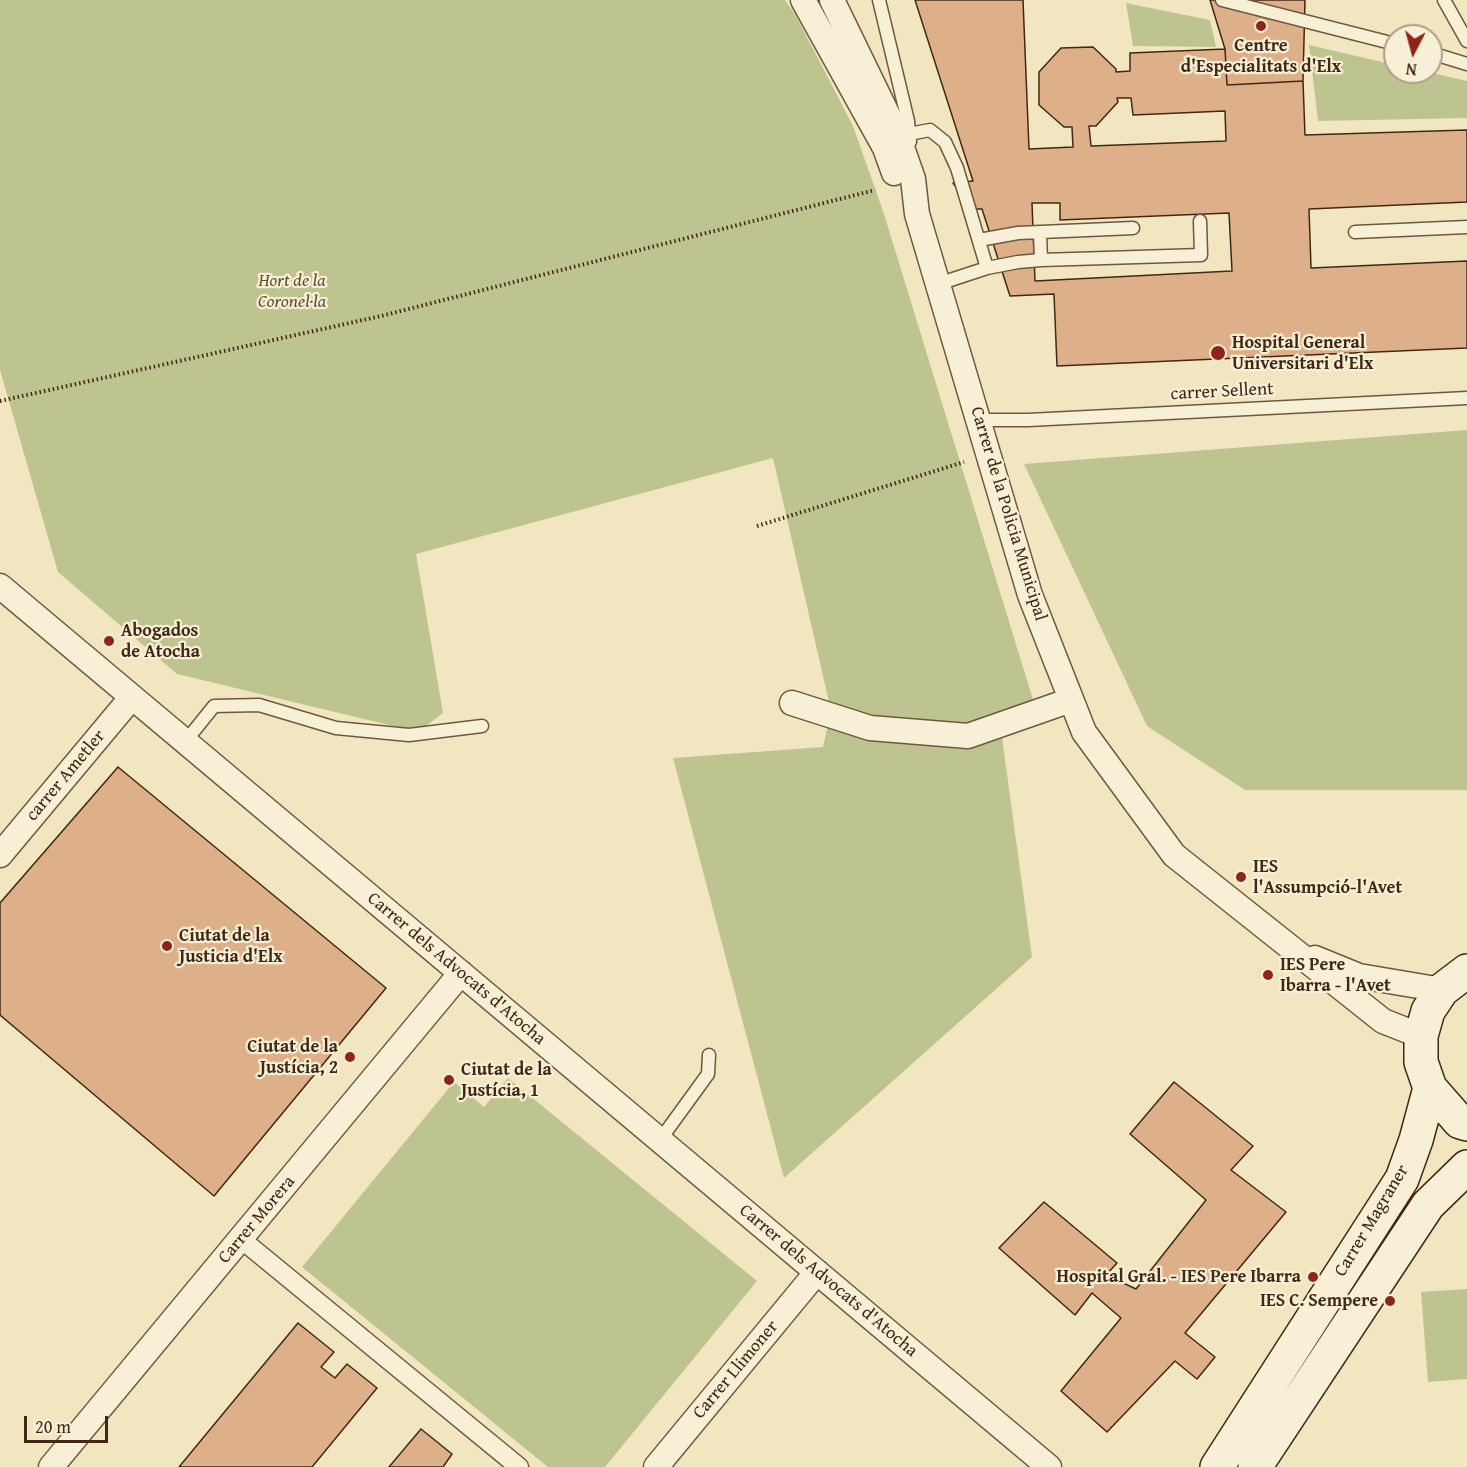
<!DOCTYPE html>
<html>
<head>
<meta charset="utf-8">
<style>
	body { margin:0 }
	#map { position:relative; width:1467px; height:1467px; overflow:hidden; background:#f2e6c0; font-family:"Gentium Book Plus",serif }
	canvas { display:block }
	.north { position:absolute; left:1383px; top:24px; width:60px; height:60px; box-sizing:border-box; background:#f7efd6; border:2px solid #af9f88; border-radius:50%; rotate:186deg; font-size:16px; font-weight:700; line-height:24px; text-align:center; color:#422814 }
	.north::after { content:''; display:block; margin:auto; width:21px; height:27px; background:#8f2418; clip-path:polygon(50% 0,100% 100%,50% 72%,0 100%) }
	.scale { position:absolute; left:24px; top:1416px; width:84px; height:27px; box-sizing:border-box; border:3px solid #422814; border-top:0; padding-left:8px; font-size:18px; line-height:21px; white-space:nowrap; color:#422814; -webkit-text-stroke:4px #f7efd6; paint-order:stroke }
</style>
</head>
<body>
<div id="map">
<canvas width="1467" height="1467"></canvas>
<div class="north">N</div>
<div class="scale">20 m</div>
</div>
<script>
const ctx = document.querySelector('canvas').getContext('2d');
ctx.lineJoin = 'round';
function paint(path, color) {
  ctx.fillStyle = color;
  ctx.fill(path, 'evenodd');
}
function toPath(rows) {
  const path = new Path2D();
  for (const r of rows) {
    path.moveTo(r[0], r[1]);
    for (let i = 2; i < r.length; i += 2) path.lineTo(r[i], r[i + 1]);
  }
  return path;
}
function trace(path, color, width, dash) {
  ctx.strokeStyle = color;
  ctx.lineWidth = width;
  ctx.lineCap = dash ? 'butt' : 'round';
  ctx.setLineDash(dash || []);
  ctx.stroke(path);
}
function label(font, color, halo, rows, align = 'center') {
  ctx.font = font + ' "Gentium Book Plus",serif';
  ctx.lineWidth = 4.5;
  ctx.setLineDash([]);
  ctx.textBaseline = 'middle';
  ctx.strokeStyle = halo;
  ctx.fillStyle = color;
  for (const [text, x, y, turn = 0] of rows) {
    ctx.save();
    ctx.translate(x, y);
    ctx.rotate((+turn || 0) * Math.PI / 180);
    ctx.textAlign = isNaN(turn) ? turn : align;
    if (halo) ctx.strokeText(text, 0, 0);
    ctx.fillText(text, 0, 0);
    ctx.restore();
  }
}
const green = toPath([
	[0,0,785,0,796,16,853,126,884,214,1034,703,1000,723,1032,957,784,1178,673,758,823,747,831,711,773,458,416,554,443,713,418,732,177,674,58,572,0,370],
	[1126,3,1210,20,1216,47,1133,46],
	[1309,45,1395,65,1395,72,1428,72,1467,81,1467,118,1318,121],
	[1467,430,1467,790,1245,790,1147,726,1024,464],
	[508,1078,757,1281,605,1467,548,1467,302,1267,454,1082,484,1107],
	[1467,1289,1467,1379,1428,1382,1421,1292]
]);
const building = toPath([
	[915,0,1023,0,1029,149,1073,147,1072,127,1064,127,1039,105,1039,72,1061,48,1093,47,1116,69,1116,72,1130,71,1130,53,1225,49,1227,85,1303,81,1305,135,1467,130,1467,202,1309,209,1311,268,1467,261,1467,348,1057,366,1054,294,1010,296,982,209,971,209,953,183,973,181,915,0],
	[1117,98,1131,98,1133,115,1225,111,1226,141,1091,146,1089,126,1096,126,1118,102,1117,98],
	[1032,203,1060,203,1060,220,1229,213,1232,271,1035,281,1032,203],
	[1210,0,1305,0,1303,81,1227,85,1225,49,1210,0],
	[118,767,386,988,214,1196,0,1015,0,903,118,767],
	[1174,1082,1253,1146,1231,1170,1286,1212,1185,1333,1215,1357,1197,1379,1175,1361,1107,1432,1061,1391,1121,1318,1092,1293,1075,1315,999,1248,1044,1202,1117,1263,1106,1275,1136,1289,1206,1200,1130,1134,1174,1082],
	[298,1323,334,1352,321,1367,335,1378,347,1364,377,1388,312,1467,179,1467,298,1323],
	[421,1429,452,1454,443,1467,389,1467,421,1429]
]);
const path = toPath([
	[0,401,381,316,875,190],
	[757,526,964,462]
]);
const service = toPath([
	[879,0,908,121,910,142],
	[1222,0,1395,44],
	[1444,0,1467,41],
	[1431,53,1467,64],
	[898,136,930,130,945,142,957,168,987,268],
	[1355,232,1467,227],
	[1040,233,1041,260],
	[979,240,1018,233,1133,228],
	[938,284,987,268,1018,262,1041,260,1201,255,1200,221],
	[979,420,1028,420,1467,398],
	[185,742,214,706,259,705,336,728,409,735,482,726],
	[660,1140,708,1074,709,1055]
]);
const pedestrian = toPath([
	[241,1239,519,1467]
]);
const minor = toPath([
	[803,0,885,148,894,173],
	[832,0,898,136,913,179,917,214,1030,595,1084,732,1174,855,1383,1021,1421,1036],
	[0,586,1049,1467],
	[792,703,870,728,968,736,1071,700],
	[0,855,132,697],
	[1315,958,1359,976,1442,990],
	[51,1467,461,973],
	[656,1467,817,1272]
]);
const secondary = toPath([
	[1467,971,1442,990,1428,1011,1421,1036,1421,1062,1430,1088,1460,1122,1467,1124],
	[1217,1467,1402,1179,1416,1140,1430,1088],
	[1255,1467,1428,1205,1467,1167]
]);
const markers = [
	[1261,26,6,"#8f2418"],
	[1218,353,8,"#8f2418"],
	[109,641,6,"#8f2418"],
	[1241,877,6,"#8f2418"],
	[167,946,6,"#8f2418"],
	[1268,975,6,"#8f2418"],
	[350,1057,6,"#8f2418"],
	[449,1080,6,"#8f2418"],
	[1313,1277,6,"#8f2418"],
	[1390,1301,6,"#8f2418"]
];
const poiNames = [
	["Centre",1261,46,"center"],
	["d'Especialitats d'Elx",1261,67,"center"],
	["Hospital General",1232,343],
	["Universitari d'Elx",1232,364],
	["Abogados",121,631],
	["de Atocha",121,652],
	["IES",1253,867],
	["l'Assumpció-l'Avet",1253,888],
	["Ciutat de la",179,936],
	["Justicia d'Elx",179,957],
	["IES Pere",1280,965],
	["Ibarra - l'Avet",1280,986],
	["Ciutat de la",338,1047,"right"],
	["Justícia, 2",338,1068,"right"],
	["Ciutat de la",461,1070],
	["Justícia, 1",461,1091],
	["Hospital Gral. - IES Pere Ibarra",1301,1277,"right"],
	["IES C. Sempere",1378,1301,"right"]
];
const parkNames = [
	["Hort de la",292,281],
	["Coronel·la",292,302]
];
const streetNames = [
	["carrer Sellent",1222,392,-3],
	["Carrer de la Policia Municipal",1008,514,73],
	["carrer Ametler",66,776,-50],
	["Carrer dels Advocats d'Atocha",456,969,40],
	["Carrer Morera",257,1220,-50],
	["Carrer Magraner",1372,1221,-59],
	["Carrer dels Advocats d'Atocha",828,1281,40],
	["Carrer Llimoner",736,1370,-50]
];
paint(green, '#bec490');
paint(building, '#deb089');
trace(building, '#422814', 1.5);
trace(service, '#6e583f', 15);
trace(pedestrian, '#6e583f', 21);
trace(minor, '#6e583f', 27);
trace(secondary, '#422814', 36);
trace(path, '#422814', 4, [1.5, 3]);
trace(service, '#f7efd6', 12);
trace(pedestrian, '#f7efd6', 18);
trace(minor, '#f7efd6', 24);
trace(secondary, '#f7efd6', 33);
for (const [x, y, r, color] of markers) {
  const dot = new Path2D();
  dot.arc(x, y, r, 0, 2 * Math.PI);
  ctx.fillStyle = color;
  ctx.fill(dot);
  trace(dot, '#f7efd6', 2);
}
label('bold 18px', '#422814', '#f7efd6', poiNames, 'left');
label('italic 18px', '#614f33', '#f7efd6', parkNames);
label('18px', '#422814', '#f7efd6', streetNames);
</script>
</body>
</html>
